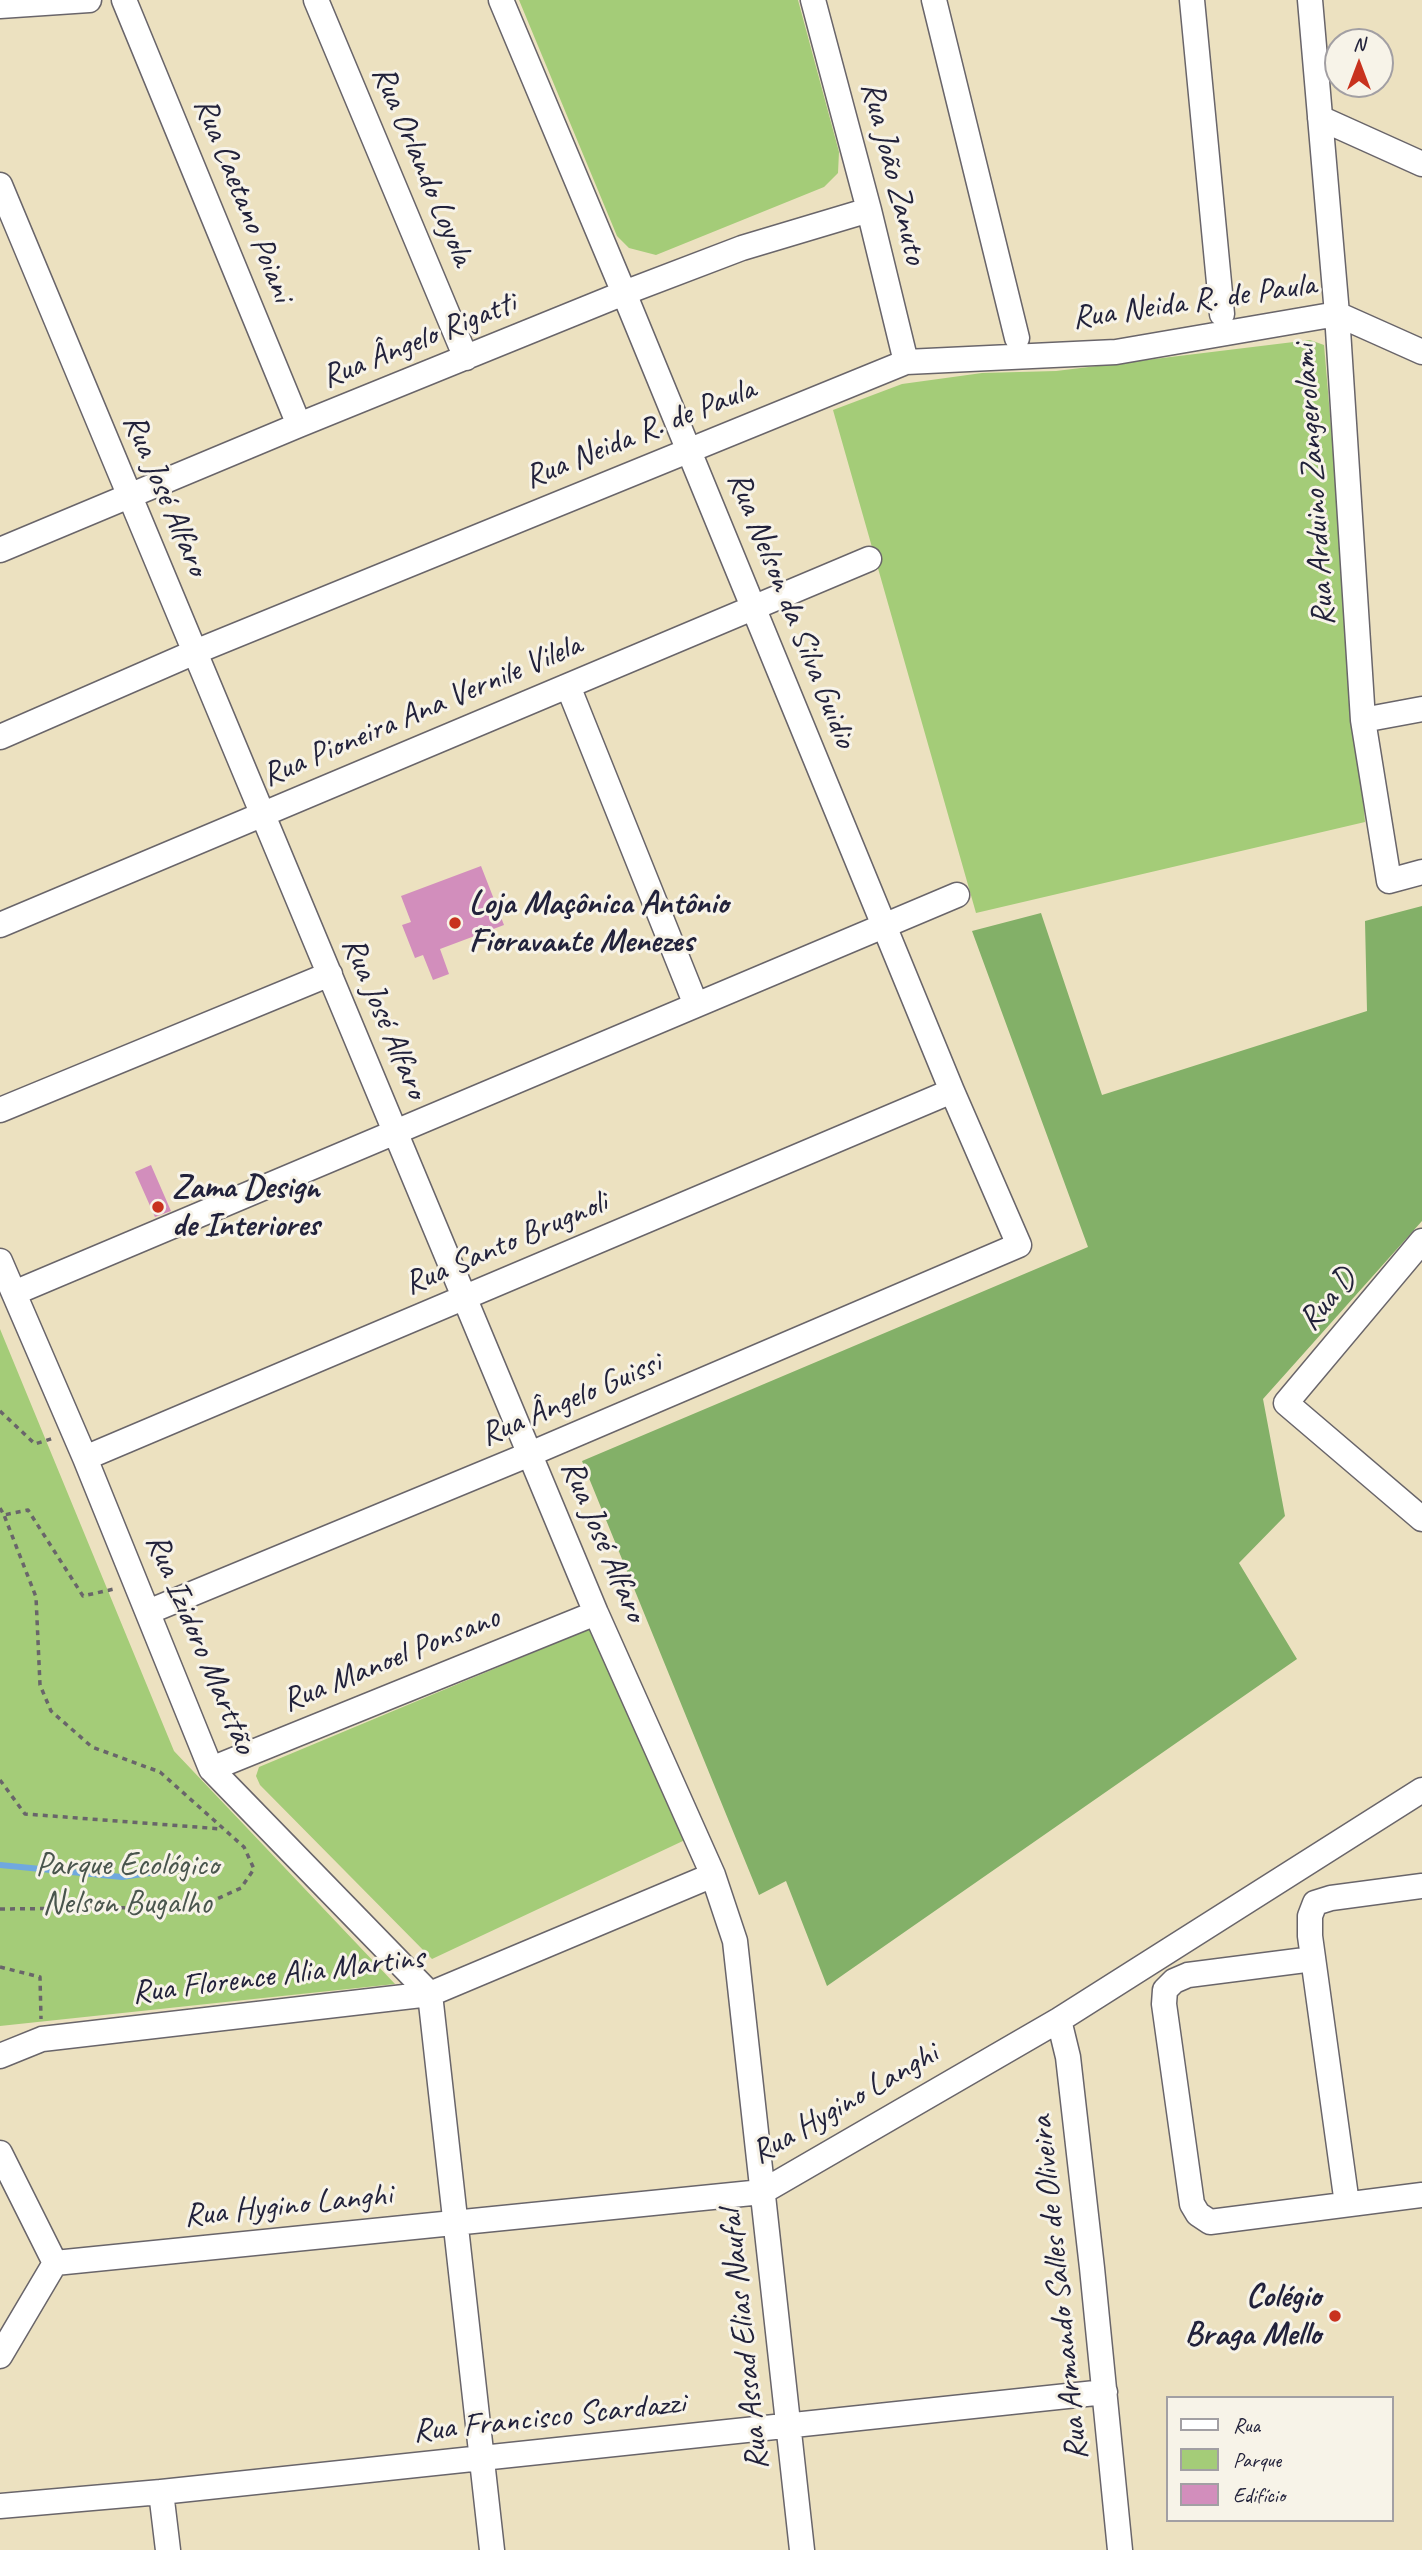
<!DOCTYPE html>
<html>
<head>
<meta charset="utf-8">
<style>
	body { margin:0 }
	#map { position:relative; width:1422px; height:2550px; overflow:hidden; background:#ece1c0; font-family:Caveat,sans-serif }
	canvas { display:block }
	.legend { position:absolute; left:1166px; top:2396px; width:228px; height:126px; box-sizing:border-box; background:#f7f3e8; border:2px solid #a29fa3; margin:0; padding:9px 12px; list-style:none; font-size:21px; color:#22223b }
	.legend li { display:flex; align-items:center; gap:14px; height:35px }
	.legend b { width:35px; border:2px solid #a29fa3 }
	.north { position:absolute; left:1324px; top:28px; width:70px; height:70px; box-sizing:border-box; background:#f7f3e8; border:2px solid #a29fa3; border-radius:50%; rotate:0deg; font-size:19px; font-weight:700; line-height:28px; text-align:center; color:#22223b }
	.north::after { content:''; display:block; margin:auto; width:24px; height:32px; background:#c8321e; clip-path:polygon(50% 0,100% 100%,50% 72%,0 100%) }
</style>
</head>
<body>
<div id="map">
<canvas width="1422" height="2550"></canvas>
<ul class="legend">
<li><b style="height:9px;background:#fff"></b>Rua</li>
<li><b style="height:19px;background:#a4cc78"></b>Parque</li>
<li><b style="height:19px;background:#d28ebc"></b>Edifício</li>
</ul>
<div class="north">N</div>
</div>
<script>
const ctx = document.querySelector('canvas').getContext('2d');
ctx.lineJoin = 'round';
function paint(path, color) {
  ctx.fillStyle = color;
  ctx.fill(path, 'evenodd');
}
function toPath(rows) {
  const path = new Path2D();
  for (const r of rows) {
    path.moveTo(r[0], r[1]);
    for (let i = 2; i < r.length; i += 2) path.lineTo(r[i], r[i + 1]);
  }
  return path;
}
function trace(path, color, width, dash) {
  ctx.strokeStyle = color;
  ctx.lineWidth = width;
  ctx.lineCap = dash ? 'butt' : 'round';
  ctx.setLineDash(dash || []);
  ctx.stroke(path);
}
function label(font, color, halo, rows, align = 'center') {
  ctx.font = font + ' Caveat,sans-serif';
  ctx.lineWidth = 6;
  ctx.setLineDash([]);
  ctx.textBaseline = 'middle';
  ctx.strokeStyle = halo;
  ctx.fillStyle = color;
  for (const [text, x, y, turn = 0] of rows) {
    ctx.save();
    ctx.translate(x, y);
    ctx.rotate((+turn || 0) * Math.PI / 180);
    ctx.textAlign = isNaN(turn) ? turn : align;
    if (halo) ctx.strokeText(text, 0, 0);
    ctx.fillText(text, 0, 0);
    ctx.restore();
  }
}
const green = toPath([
	[519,0,798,0,839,152,838,173,824,187,656,255,629,248,617,236],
	[1310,340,1324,345,1365,822,976,913,833,410,902,384,982,373,1056,371],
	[0,1329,174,1751,395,1984,0,2026],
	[592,1628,685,1840,432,1959,260,1785,256,1776,259,1767]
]);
const forest = toPath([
	[1422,906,1422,1221,1263,1399,1285,1516,1239,1563,1297,1659,827,1986,786,1881,759,1895,582,1461,1088,1247,972,931,1041,913,1102,1095,1367,1011,1365,921]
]);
const stream = toPath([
	[0,1865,122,1877,212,1864]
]);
const building = toPath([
	[481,866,504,925,440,949,449,974,433,980,423,955,415,958,402,925,411,922,401,896],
	[151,1165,171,1211,155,1217,135,1172]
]);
const path = toPath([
	[0,1411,35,1444,54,1438],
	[0,1508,4,1515,28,1510,83,1596,114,1589],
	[0,1780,25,1814,222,1829],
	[0,1909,199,1907,241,1888,254,1869,244,1847,160,1772,92,1747,51,1711,40,1685,36,1597,4,1515],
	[0,1967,40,1977,41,2019]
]);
const minor = toPath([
	[124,0,299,425],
	[316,0,466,358],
	[813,0,869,210,906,362],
	[934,0,1017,338],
	[1192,0,1222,314],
	[1310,0,1337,314,1363,720,1389,881,1422,872],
	[0,6,89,0],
	[1320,118,1422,164],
	[0,185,596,1613,713,1875,735,1941,802,2550],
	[1337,314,1422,352],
	[0,550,299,425,624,293,742,248,869,210],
	[568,686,696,1005],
	[1363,720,1422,709],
	[0,737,195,652,906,362,1116,352,1337,314],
	[0,925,869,559],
	[0,1110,330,974],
	[1422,1241,1286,1403,1422,1519],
	[0,1261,85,1458,211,1769,430,1994,492,2550],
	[14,1293,957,895],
	[85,1458,952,1091],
	[148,1612,530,1454,1019,1245,952,1091,624,293,501,0],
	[211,1769,596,1613],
	[1313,1959,1188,1975,1174,1981,1165,1990,1164,2004,1192,2204,1198,2214,1210,2222,1422,2195],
	[1059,2020,1068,2057,1092,2268,1120,2550],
	[0,2056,42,2039,430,1994,713,1875],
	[0,2153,55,2263,0,2356],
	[1347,2204,1310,1936,1310,1916,1315,1903,1331,1898,1422,1886],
	[55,2263,762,2192,1059,2020,1422,1790],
	[161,2492,168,2550],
	[0,2506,161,2492,1105,2392]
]);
const markers = [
	[455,923,7,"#c8321e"],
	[158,1207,7,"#c8321e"],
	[1335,2316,7,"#c8321e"]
];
const streetNames = [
	["Rua Orlando Loyola",422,166,67],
	["Rua João Zanuto",893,173,76],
	["Rua Caetano Poiani",243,200,68],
	["Rua Neida R. de Paula",1194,302,-8],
	["Rua Ângelo Rigatti",419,341,-22],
	["Rua Neida R. de Paula",640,434,-22],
	["Rua Arduino Zangerolami",1315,485,-94],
	["Rua José Alfaro",165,495,67],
	["Rua Nelson da Silva Guidio",791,610,68],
	["Rua Pioneira Ana Vernile Vilela",422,711,-23],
	["Rua José Alfaro",384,1018,67],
	["Rua Santo Brugnoli",506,1244,-23],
	["Rua D",1328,1300,-50],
	["Rua Ângelo Guissi",571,1400,-23],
	["Rua José Alfaro",603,1541,67],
	["Rua Izidoro Marttão",200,1644,67],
	["Rua Manoel Ponsano",391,1660,-22],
	["Rua Florence Alia Martins",278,1976,-7],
	["Rua Hygino Langhi",845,2104,-30],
	["Rua Hygino Langhi",288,2206,-6],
	["Rua Armando Salles de Oliveira",1060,2288,-96],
	["Rua Assad Elias Naufal",745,2340,-96],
	["Rua Francisco Scardazzi",549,2418,-6]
];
const poiNames = [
	["Loja Maçônica Antônio",469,904],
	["Fioravante Menezes",469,942],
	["Zama Design",172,1188],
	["de Interiores",172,1226],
	["Colégio",1321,2297,"right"],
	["Braga Mello",1321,2335,"right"]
];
const parkNames = [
	["Parque Ecológico",127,1866],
	["Nelson Bugalho",127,1904]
];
paint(green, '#a4cc78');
paint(forest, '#83b068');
trace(stream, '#70a8df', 6);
paint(building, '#d28ebc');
trace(minor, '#69656a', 27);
trace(path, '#69656a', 3.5, [5, 5]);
trace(minor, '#fff', 24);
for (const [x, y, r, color] of markers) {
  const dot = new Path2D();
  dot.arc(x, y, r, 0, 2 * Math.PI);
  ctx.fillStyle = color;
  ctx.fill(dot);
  trace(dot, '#f7f3e8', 2.5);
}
label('33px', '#22223b', '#f7f3e8', streetNames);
label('bold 33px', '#22223b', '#f7f3e8', poiNames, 'left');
label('33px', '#49554d', '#f7f3e8', parkNames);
</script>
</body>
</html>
